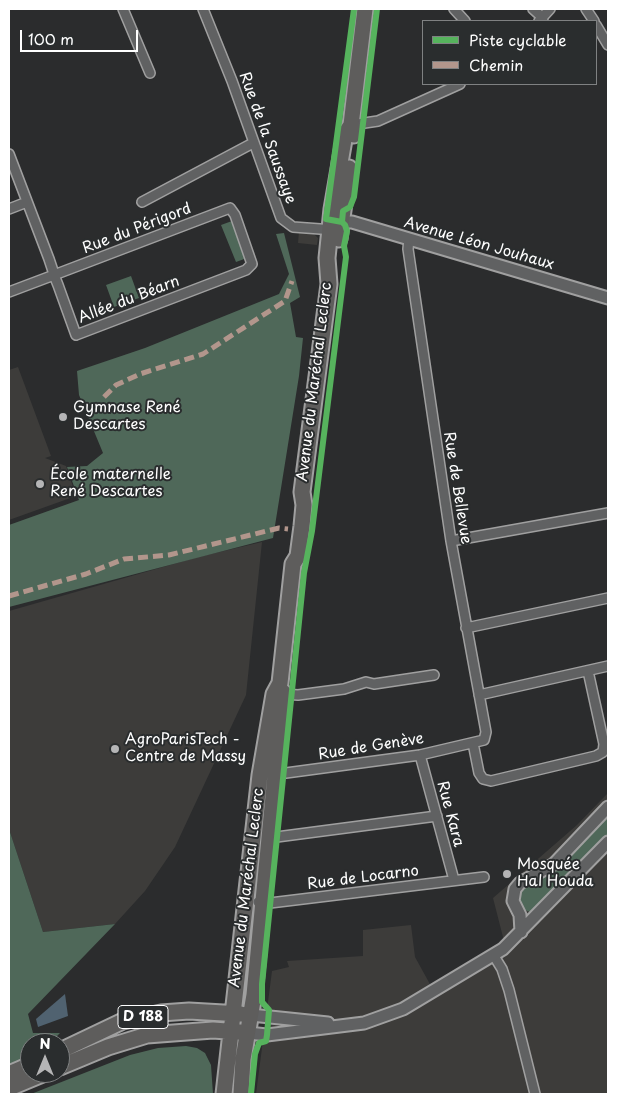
<!DOCTYPE html>
<html>
<head>
<meta charset="utf-8">
<style>
	body { margin:0 }
	#map { position:relative; width:617px; height:1103px; overflow:hidden; background:#2b2c2d; font-family:"Playpen Sans",sans-serif }
	canvas { display:block }
	.frame { position:absolute; inset:0; border:10px solid #fff; pointer-events:none }
	.legend { position:absolute; left:422px; top:20px; width:175px; height:65px; box-sizing:border-box; background:#2a2d2e; border:1px solid #7f8182; margin:0; padding:6px 9px; list-style:none; font-size:15px; color:#fff }
	.legend li { display:flex; align-items:center; gap:10px; height:25px }
	.legend b { width:25px; border:1px solid #7f8182 }
	.north { position:absolute; left:20px; top:1033px; width:50px; height:50px; box-sizing:border-box; background:#2a2d2e; border:1px solid #7f8182; border-radius:50%; rotate:0deg; font-size:14px; font-weight:700; line-height:20px; text-align:center; color:#fff }
	.north::after { content:''; display:block; margin:auto; width:18px; height:22px; background:#b5b5b6; clip-path:polygon(50% 0,100% 100%,50% 72%,0 100%) }
	.scale { position:absolute; left:20px; top:30px; width:118px; height:22px; box-sizing:border-box; border:2px solid #fff; border-top:0; padding-left:6px; font-size:15px; line-height:18px; white-space:nowrap; color:#fff; -webkit-text-stroke:4px #2a2d2e; paint-order:stroke }
</style>
</head>
<body>
<div id="map">
<canvas width="617" height="1103"></canvas>
<div class="frame"></div>
<ul class="legend">
<li><b style="height:6px;background:#56b35d"></b>Piste cyclable</li>
<li><b style="height:6px;background:#b2968c"></b>Chemin</li>
</ul>
<div class="north">N</div>
<div class="scale">100 m</div>
</div>
<script>
const ctx = document.querySelector('canvas').getContext('2d');
ctx.lineJoin = 'round';
function paint(path, color) {
  ctx.fillStyle = color;
  ctx.fill(path, 'evenodd');
}
function toPath(rows) {
  const path = new Path2D();
  for (const r of rows) {
    path.moveTo(r[0], r[1]);
    for (let i = 2; i < r.length; i += 2) path.lineTo(r[i], r[i + 1]);
  }
  return path;
}
function trace(path, color, width, dash) {
  ctx.strokeStyle = color;
  ctx.lineWidth = width;
  ctx.lineCap = dash ? 'butt' : 'round';
  ctx.setLineDash(dash || []);
  ctx.stroke(path);
}
function label(font, color, halo, rows, align = 'center') {
  ctx.font = font + ' "Playpen Sans",sans-serif';
  ctx.lineWidth = 4;
  ctx.setLineDash([]);
  ctx.textBaseline = 'middle';
  ctx.strokeStyle = halo;
  ctx.fillStyle = color;
  for (const [text, x, y, turn = 0] of rows) {
    ctx.save();
    ctx.translate(x, y);
    ctx.rotate((+turn || 0) * Math.PI / 180);
    ctx.textAlign = isNaN(turn) ? turn : align;
    if (halo) ctx.strokeText(text, 0, 0);
    ctx.fillText(text, 0, 0);
    ctx.restore();
  }
}
const built = toPath([
	[299,231,312,232,318,238,317,245,298,243],
	[18,367,51,456,45,458,66,466,76,496,9,520,9,370],
	[262,542,246,695,175,847,145,891,115,924,43,932,9,829,9,611,198,557],
	[608,793,608,1094,256,1094,272,971,289,967,287,961,363,956,363,930,411,925,415,957,431,986,484,962,504,941,493,898,577,825]
]);
const green = toPath([
	[232,221,247,258,236,262,221,225],
	[284,233,300,297,290,303,296,337,303,338,299,376,273,538,9,607,9,525,79,500,67,467,87,466,103,453,79,395,77,371,145,348,279,294,289,274,276,234],
	[131,276,139,298,114,307,106,285],
	[608,812,608,835,536,910,530,912,522,909,517,894,518,891],
	[9,829,43,932,115,924,28,1014,33,1033,60,1033,50,1043,30,1043,30,1055,9,1066],
	[186,1046,197,1048,205,1053,211,1065,213,1094,31,1094,130,1055,158,1048]
]);
const water = toPath([
	[65,994,68,1016,38,1027,36,1019]
]);
const minor = toPath([
	[123,9,150,73],
	[203,9,232,81,281,218,293,227,334,230],
	[454,9,465,21],
	[533,9,543,18],
	[586,9,594,21],
	[539,21,550,9],
	[596,25,608,45],
	[351,125,378,121,460,84],
	[9,154,49,259,53,271,54,275,58,285,76,335,246,270,252,264,235,215,230,208,54,275,9,292],
	[142,202,253,143],
	[9,209,27,202],
	[451,541,608,513],
	[466,628,608,598],
	[283,694,298,695,344,689,366,682,374,684,434,675],
	[479,695,608,666],
	[473,743,479,773,483,779,491,781,596,756,603,752,604,744,588,671],
	[420,755,454,880],
	[271,775,420,755,484,740,486,732,451,541,408,249,409,239],
	[269,838,437,816],
	[258,902,270,903,484,877],
	[494,956,502,969,509,990,535,1094]
]);
const tertiary = toPath([
	[342,222,352,222,608,298],
	[521,932,520,915,513,901,515,889,520,883,554,864,608,807],
	[251,1015,328,1023],
	[248,1033,267,1035,364,1023,403,1009,503,949,608,842]
]);
const primary = toPath([
	[354,135,351,125,365,9],
	[339,239,349,168],
	[60,1051,123,1021,161,1013,189,1011,241,1014],
	[60,1067,108,1047,147,1035,213,1030,240,1032],
	[9,1074,30,1065],
	[9,1088,45,1073],
	[224,1094,260,775,274,694,280,683,293,564,298,556,302,526,304,505,302,492,329,284,327,258,332,209,345,134,351,125],
	[241,1094,243,1059,254,995,283,692]
]);
const quiet = toPath([
	[104,397,116,385,140,374,203,354,285,301,292,281],
	[9,596,86,574,124,559,169,555,279,528,288,529]
]);
const cycleway = toPath([
	[342,222,343,211,350,207,354,197,377,9],
	[251,1094,255,1054,259,1043,266,1041,267,1035,269,1010,262,1002,262,984,304,573,312,531,346,257,344,246,347,231,345,225,342,222,326,219,354,9]
]);
const markers = [
	[63,417,5,"#b5b5b6"],
	[40,484,5,"#b5b5b6"],
	[115,749,5,"#b5b5b6"],
	[507,874,5,"#b5b5b6"]
];
const shields = [
	[143,1017,50]
];
const shieldNames = [
	["D 188",143,1017]
];
const streetNames = [
	["Rue de la Saussaye",267,138,70],
	["Rue du Périgord",137,229,-21],
	["Avenue Léon Jouhaux",479,244,16],
	["Allée du Béarn",129,300,-21],
	["Avenue du Maréchal Leclerc",315,382,-83],
	["Rue de Bellevue",457,488,81],
	["Rue de Genève",371,747,-9],
	["Rue Kara",450,814,75],
	["Rue de Locarno",363,878,-7],
	["Avenue du Maréchal Leclerc",247,888,-83]
];
const poiNames = [
	["Gymnase René",73,408],
	["Descartes",73,425],
	["École maternelle",50,475],
	["René Descartes",50,492],
	["AgroParisTech -",125,740],
	["Centre de Massy",125,757],
	["Mosquée",517,865],
	["Hal Houda",517,882]
];
paint(built, '#3d3c3a');
paint(green, '#4f6859');
paint(water, '#506270');
trace(minor, '#a0a0a0', 12);
trace(tertiary, '#a0a0a0', 15);
trace(primary, '#a0a0a0', 19);
trace(minor, '#606162', 9);
trace(tertiary, '#606162', 11);
trace(primary, '#5e5d5c', 15);
trace(quiet, '#b2968c', 5, [10, 5]);
trace(cycleway, '#56b35d', 6);
for (const [x, y, r, color] of markers) {
  const dot = new Path2D();
  dot.arc(x, y, r, 0, 2 * Math.PI);
  ctx.fillStyle = color;
  ctx.fill(dot);
  trace(dot, '#2a2d2e', 2);
}
for (const [x, y, w] of shields) {
  const box = new Path2D();
  box.roundRect(x - w / 2, y - 11.5, w, 23, 4);
  ctx.fillStyle = '#2a2d2e';
  ctx.fill(box);
  trace(box, '#fff', 1);
}
label('bold 14px', '#fff', null, shieldNames);
label('15px', '#fff', '#2a2d2e', streetNames);
label('15px', '#fff', '#2a2d2e', poiNames, 'left');
</script>
</body>
</html>
